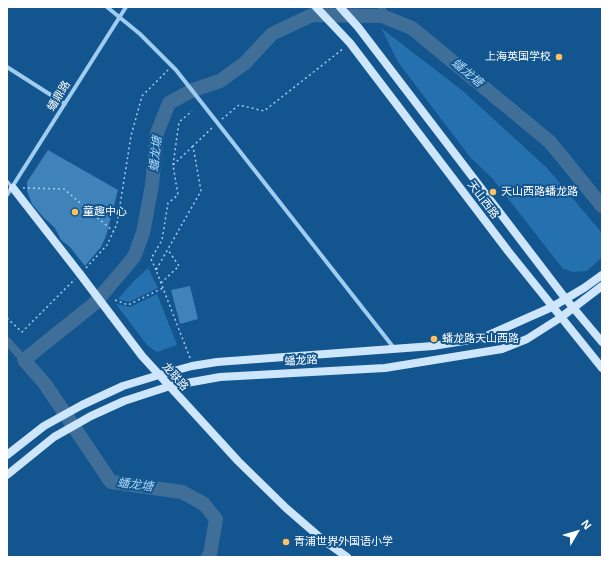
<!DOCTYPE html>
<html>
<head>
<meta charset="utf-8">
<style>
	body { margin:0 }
	#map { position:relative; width:609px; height:564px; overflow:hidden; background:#13568f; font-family:"Open Sans",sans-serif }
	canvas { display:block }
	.frame { position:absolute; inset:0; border:8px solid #fff; pointer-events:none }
	.north { position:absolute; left:557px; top:512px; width:40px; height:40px; -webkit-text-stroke:3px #13568f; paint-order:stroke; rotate:52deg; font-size:11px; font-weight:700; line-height:16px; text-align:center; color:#fff }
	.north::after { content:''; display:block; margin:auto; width:14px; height:18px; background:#fff; clip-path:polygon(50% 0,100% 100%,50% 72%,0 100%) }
</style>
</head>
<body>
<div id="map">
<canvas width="609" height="564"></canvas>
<div class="frame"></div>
<div class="north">N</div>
</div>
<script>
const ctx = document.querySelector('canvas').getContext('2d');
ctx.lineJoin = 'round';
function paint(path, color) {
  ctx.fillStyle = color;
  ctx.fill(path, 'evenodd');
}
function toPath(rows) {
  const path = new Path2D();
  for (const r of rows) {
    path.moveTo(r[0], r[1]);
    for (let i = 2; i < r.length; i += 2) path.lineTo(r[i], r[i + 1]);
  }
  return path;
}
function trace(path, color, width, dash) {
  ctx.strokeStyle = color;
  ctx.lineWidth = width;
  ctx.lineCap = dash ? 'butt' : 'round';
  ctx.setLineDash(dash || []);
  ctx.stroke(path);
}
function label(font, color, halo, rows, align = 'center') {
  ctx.font = font + ' "Open Sans","Noto Sans SC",sans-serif';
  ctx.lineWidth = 4;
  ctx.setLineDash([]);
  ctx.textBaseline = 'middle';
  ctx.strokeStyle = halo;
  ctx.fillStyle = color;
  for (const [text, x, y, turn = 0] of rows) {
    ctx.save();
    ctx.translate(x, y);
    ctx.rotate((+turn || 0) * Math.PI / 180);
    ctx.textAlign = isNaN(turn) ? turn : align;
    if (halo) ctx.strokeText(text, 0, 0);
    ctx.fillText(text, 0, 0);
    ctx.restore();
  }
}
const green = toPath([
	[381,28,463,91,547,168,602,233,602,257,599,260,587,271,573,272,563,269,492,178,470,157,398,62],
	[148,268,158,288,129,302,118,299,133,282],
	[157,294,177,345,157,352,147,345,116,304,130,307]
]);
const canal = toPath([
	[382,16,382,7],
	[7,341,24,360]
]);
const river = toPath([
	[208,557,210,554,216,519,204,504,182,492,111,482,45,384,24,360,95,303,134,257,143,233,152,185,157,133,169,103,193,90,220,81,245,63,272,34,312,15,382,16,412,28,550,142,602,206]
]);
const building = toPath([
	[48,150,118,190,106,236,101,247,85,266,70,247,61,240,55,228,43,217,32,204,27,191,27,182],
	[190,286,198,319,180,324,171,290]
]);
const path = toPath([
	[222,119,239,105,264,111,344,48],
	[173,165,179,122,192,111],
	[23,188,64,189,113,231],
	[86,268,107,245,117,224,131,136,142,96,168,70],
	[156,270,151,259,162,240,168,203,178,195,173,165,193,146],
	[161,283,179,266,168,250],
	[115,300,128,305,163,288],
	[7,318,22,332,75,279],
	[190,358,156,270,201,191,193,146,213,127]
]);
const lane = toPath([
	[7,181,12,187]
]);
const street = toPath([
	[107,7,140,34,176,70,394,348],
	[7,67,65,104],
	[7,195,126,7]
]);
const secondary = toPath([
	[316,7,350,43,508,251,602,368],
	[340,7,358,27,565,298,602,342],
	[13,188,80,274],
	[111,315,142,356,238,461,286,508,323,540,347,557],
	[7,455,44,426,82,405,123,386,159,375,192,366,217,362,433,346,482,338,552,307,584,288,602,275],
	[7,475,54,437,91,416,124,401,170,386,220,377,385,368,502,349,527,339,560,318,602,286]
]);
const secondaryBridge = toPath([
	[80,274,111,315]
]);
const markers = [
	[559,57,4,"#ffc15f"],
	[493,192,4,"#ffc15f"],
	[75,212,4,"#ffc15f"],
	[434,339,4,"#ffc15f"],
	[286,542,4,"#ffc15f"]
];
const poiNames = [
	["上海英国学校",551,57,"right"],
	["天山西路蟠龙路",501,192],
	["童趣中心",83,212],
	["蟠龙路天山西路",442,339],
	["青浦世界外国语小学",294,542]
];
const streetNames = [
	["蟠鼎路",59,96,-58],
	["天山西路",483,200,53],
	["蟠龙路",301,361,-3],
	["龙联路",175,377,48]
];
const waterNames = [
	["蟠龙塘",467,73,40],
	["蟠龙塘",156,154,-84],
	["蟠龙塘",135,485,8]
];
paint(green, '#2570ae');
trace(canal, '#3f6f99', 8);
trace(river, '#3f6f99', 14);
paint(building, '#4082ba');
trace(path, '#9fccf1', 1.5, [2, 3]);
trace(lane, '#9fccf1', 3);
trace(street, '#9fccf1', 4);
trace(secondary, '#cde6fc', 8);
trace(secondaryBridge, '#cde6fc', 8);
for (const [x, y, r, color] of markers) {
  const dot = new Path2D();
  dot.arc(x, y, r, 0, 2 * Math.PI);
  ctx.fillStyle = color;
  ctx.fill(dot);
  trace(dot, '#13568f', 1.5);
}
label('11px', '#fff', '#13568f', poiNames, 'left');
label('11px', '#fff', '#13568f', streetNames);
label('italic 12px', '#abd6f8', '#13568f', waterNames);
</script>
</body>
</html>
